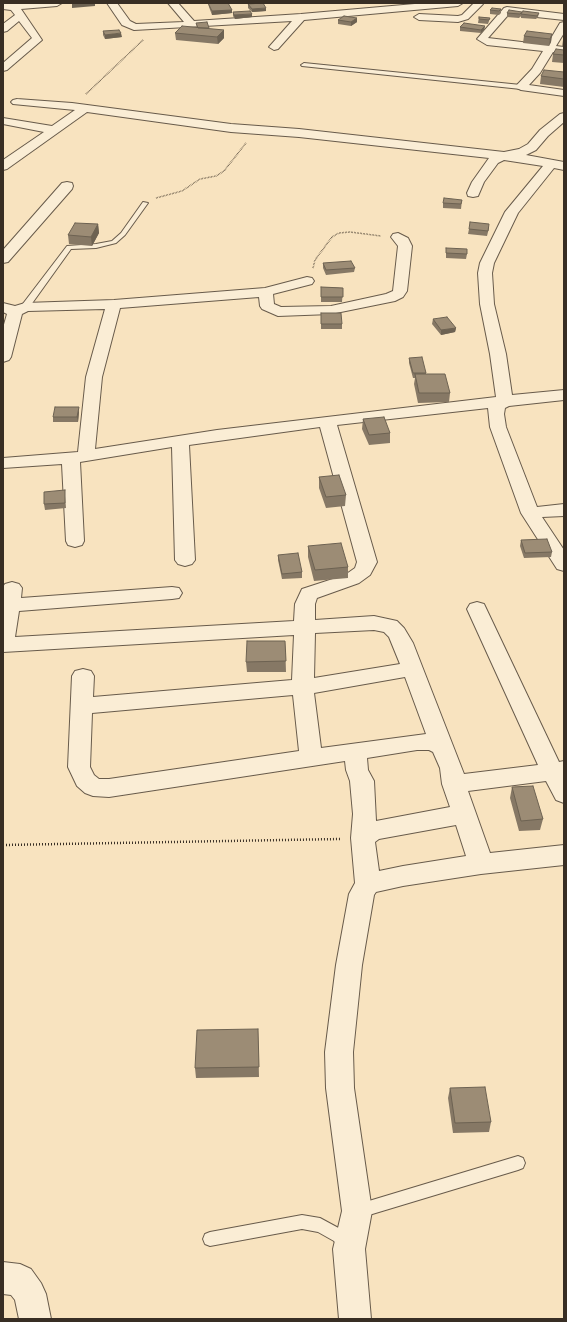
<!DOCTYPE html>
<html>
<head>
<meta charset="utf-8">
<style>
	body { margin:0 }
	#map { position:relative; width:567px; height:1322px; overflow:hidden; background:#f8e3bf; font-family:"IM FELL English",serif }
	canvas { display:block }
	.frame { position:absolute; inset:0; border:4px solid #382e24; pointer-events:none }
</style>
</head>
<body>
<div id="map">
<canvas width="567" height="1322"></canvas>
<div class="frame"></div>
</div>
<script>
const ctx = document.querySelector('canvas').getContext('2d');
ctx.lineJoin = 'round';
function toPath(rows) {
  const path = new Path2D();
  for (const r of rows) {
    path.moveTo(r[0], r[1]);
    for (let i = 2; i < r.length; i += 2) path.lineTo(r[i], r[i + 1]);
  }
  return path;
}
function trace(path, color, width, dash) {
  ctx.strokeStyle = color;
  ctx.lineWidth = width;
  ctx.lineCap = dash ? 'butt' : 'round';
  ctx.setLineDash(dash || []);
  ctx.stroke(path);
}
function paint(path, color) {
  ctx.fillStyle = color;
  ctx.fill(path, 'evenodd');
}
const pathFar1 = toPath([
	[86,94,143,40],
	[156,198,182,191,200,179,216,176,224,171,246,143],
	[313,268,315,260,332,237,339,233,350,232,381,236]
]);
const path = toPath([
	[3,845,340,839]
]);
const service = toPath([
	[304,63,521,85,524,87,521,89,302,66,301,65,304,63],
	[143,202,148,203,125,235,116,243,96,248,71,249,28,309,22,309,22,305,67,246,96,244,112,241,121,233,143,202],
	[518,1156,523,1158,525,1163,523,1168,518,1170,359,1218,354,1216,352,1211,354,1206,359,1204,518,1156],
	[302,1215,320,1218,344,1231,351,1239,353,1244,351,1249,346,1251,341,1249,334,1241,318,1232,302,1229,210,1246,205,1244,203,1239,205,1234,210,1232,302,1215]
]);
const minor = toPath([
	[3,3,62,3,57,6,21,9,42,40,7,70,3,71,3,63,32,38,19,21,7,31,3,32,3,24,15,15,11,10,3,9,3,3],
	[107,3,117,3,130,21,136,24,184,22,168,3,178,3,194,21,301,14,426,3,463,3,458,6,304,20,278,49,274,50,269,47,292,21,134,30,122,25,107,3],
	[474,3,483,4,468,19,458,22,419,20,414,17,419,14,458,16,462,15,474,3],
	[507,7,564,14,564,20,509,14,488,38,547,45,560,23,564,22,564,33,556,46,564,47,564,53,553,52,540,73,529,85,564,90,564,96,521,90,515,87,532,69,543,51,487,45,477,39,504,8,507,7],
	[17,99,72,103,231,124,299,129,504,152,519,149,528,144,540,130,560,114,564,113,564,122,548,136,536,150,526,155,564,162,564,170,554,168,518,213,494,263,492,273,494,304,506,354,512,395,564,390,564,400,509,406,505,408,504,414,506,427,537,507,564,504,564,516,542,517,564,550,564,571,557,569,521,513,490,427,488,408,337,425,377,562,370,575,359,583,317,598,315,604,315,620,374,616,397,621,404,628,413,643,464,774,538,765,467,609,470,604,477,602,484,604,559,762,564,761,564,803,556,800,546,781,468,791,490,853,564,845,564,865,481,874,403,886,376,892,374,895,362,965,353,1052,354,1088,372,1211,365,1249,371,1319,339,1319,333,1249,342,1211,326,1088,325,1052,336,965,349,894,355,883,351,838,353,814,350,781,346,770,345,761,109,797,93,796,85,793,77,786,68,767,72,676,75,671,83,669,91,671,94,676,93,697,292,680,294,635,3,652,3,587,5,584,12,582,19,584,22,588,21,598,172,587,179,588,182,593,179,598,172,599,19,611,15,637,294,621,295,604,302,589,345,575,355,568,357,562,320,427,189,445,195,560,192,564,185,566,178,564,175,560,172,447,80,462,84,541,82,545,75,547,68,545,66,541,62,464,3,468,3,458,78,452,86,377,105,309,28,311,22,314,11,357,9,360,3,362,3,328,7,314,3,312,3,303,15,306,25,303,114,300,265,288,307,277,312,278,314,281,312,284,273,294,274,304,281,307,331,306,386,294,393,291,398,246,391,237,393,234,398,233,408,238,412,246,407,291,403,297,395,301,331,314,278,316,262,309,260,306,259,297,120,308,102,377,95,449,217,430,496,397,490,354,480,304,478,273,480,263,505,212,543,166,504,160,498,163,484,182,478,196,473,197,468,196,467,193,472,182,489,158,299,137,231,132,87,112,7,169,3,170,3,160,44,132,3,124,3,118,52,126,75,110,13,104,11,102,13,100,17,99],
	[374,630,384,632,389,637,400,664,314,678,315,633,374,630],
	[405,677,426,734,321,748,314,693,405,677],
	[293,695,299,751,109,779,99,779,94,775,90,767,92,713,293,695],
	[417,750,429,750,433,752,440,768,442,784,450,807,376,821,374,781,368,770,367,758,417,750],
	[456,825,466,856,403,866,379,871,375,842,379,839,456,825],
	[67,182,72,183,73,186,72,189,8,262,3,263,3,250,62,183,67,182],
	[3,1262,20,1264,31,1269,41,1283,46,1294,51,1319,19,1319,15,1300,11,1295,3,1294,3,1262]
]);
const wall = toPath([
	[208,3,232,10,232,13,212,15,209,7],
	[248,4,266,11,252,12,248,8],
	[501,9,501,13,499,15,490,14,490,10],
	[233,12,252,17,235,19,233,16],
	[522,12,522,13,539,13,538,17,536,19,521,18,521,16,519,18,507,17,507,13],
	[479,17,490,18,488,24,478,23],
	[357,18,357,22,351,26,338,24,338,20],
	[196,23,209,28,209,29,224,30,224,38,218,44,176,40,175,33,197,28],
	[485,26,484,30,481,33,460,31,460,27],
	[103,31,122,37,105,39,103,35],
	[552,34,551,42,549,46,523,43,524,36],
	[564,38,564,47,562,47,563,40],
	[564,50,564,63,552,62,553,54],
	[564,72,564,87,540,84,541,76],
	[462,200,461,209,443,208,443,203],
	[98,224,99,233,92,246,69,244,68,235],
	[489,228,487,236,468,234,469,229],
	[446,248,467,254,466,259,446,258],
	[323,263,355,268,354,272,326,275,323,268],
	[321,287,343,288,342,302,321,302],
	[321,313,342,324,342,329,321,329],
	[433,319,456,328,455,332,441,335,432,324],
	[409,358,426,373,426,374,450,393,449,402,418,403,414,384,415,378,413,378,409,363],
	[79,412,78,422,53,422,53,417],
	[363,419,390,433,390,443,369,445,362,429],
	[319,477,346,495,345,506,326,508,319,488],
	[65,496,66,508,45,510,44,504],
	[521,540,552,552,551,557,524,558,520,546],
	[308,546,348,567,348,578,314,581,308,557],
	[278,555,302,572,302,578,282,579,278,560],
	[285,641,286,672,247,672,246,662],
	[512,787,543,819,540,830,519,831,510,798],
	[258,1029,259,1077,196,1078,195,1068],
	[450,1088,491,1122,489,1132,453,1133,448,1098]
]);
const shadedWall = toPath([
	[72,3,95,3,95,6,72,8],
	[266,8,266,11,252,12,252,9],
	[232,10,232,13,212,15,212,11],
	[252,14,252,17,235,19,234,15],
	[357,18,357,22,351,26,351,22],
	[485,26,484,30,481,33,481,30],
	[224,30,224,38,218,44,217,37],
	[121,33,122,37,105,39,105,35],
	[552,34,551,42,549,46,550,39],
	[98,224,99,233,92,246,91,237],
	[456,328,455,332,441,335,441,330],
	[79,407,79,412,78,422,77,417]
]);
const building = toPath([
	[208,3,228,3,232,10,212,11,208,3],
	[263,3,266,8,252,9,248,4,263,3],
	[492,8,501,9,499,11,490,10,492,8],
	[509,10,522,12,520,14,507,13,509,10],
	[250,11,252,14,234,15,233,12,250,11],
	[523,11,539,13,537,16,521,14,523,11],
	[344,16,357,18,351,22,338,20,344,16],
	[479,17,490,18,489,20,479,19,479,17],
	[207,22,209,28,198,28,196,23,207,22],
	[464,23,485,26,481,30,460,27,464,23],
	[182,26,224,30,217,37,175,33,182,26],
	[119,30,121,33,105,35,103,31,119,30],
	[527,31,552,34,550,39,524,36,527,31],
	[556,49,564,50,564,55,553,54,556,49],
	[544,70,564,72,564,79,541,76,544,70],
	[444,198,462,200,461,204,443,203,444,198],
	[470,222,489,224,488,231,469,229,470,222],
	[75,223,98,224,91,237,68,235,75,223],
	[446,248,467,249,467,254,446,253,446,248],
	[351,261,355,268,326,270,323,263,351,261],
	[321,287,343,288,343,297,321,297,321,287],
	[321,313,341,313,342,324,321,324,321,313],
	[447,317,456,328,441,330,433,319,447,317],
	[422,357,426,373,413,373,409,358,422,357],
	[415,374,445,374,450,393,419,393,415,374],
	[55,407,79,407,77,417,53,417,55,407],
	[384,417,390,433,369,435,363,419,384,417],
	[339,475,346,495,326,497,319,477,339,475],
	[65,490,65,503,44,504,44,492,65,490],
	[547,539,552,552,525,553,521,540,547,539],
	[341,543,348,567,315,570,308,546,341,543],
	[298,553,302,572,282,574,278,555,298,553],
	[247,641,285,641,286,661,246,662,247,641],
	[533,786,543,819,521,821,512,787,533,786],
	[258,1029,259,1067,195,1068,197,1030,258,1029],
	[485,1087,491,1122,455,1123,450,1088,485,1087]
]);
trace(service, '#685b4b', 2);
trace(minor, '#685b4b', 2);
trace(pathFar1, '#382e24', 1.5, [0.5, 1]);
trace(path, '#382e24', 2.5, [1, 2]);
paint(service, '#faedd5');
paint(minor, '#faedd5');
paint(wall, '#867865');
paint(shadedWall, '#6d6252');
paint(building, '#9c8c75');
trace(building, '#6d6252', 1);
</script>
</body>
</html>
